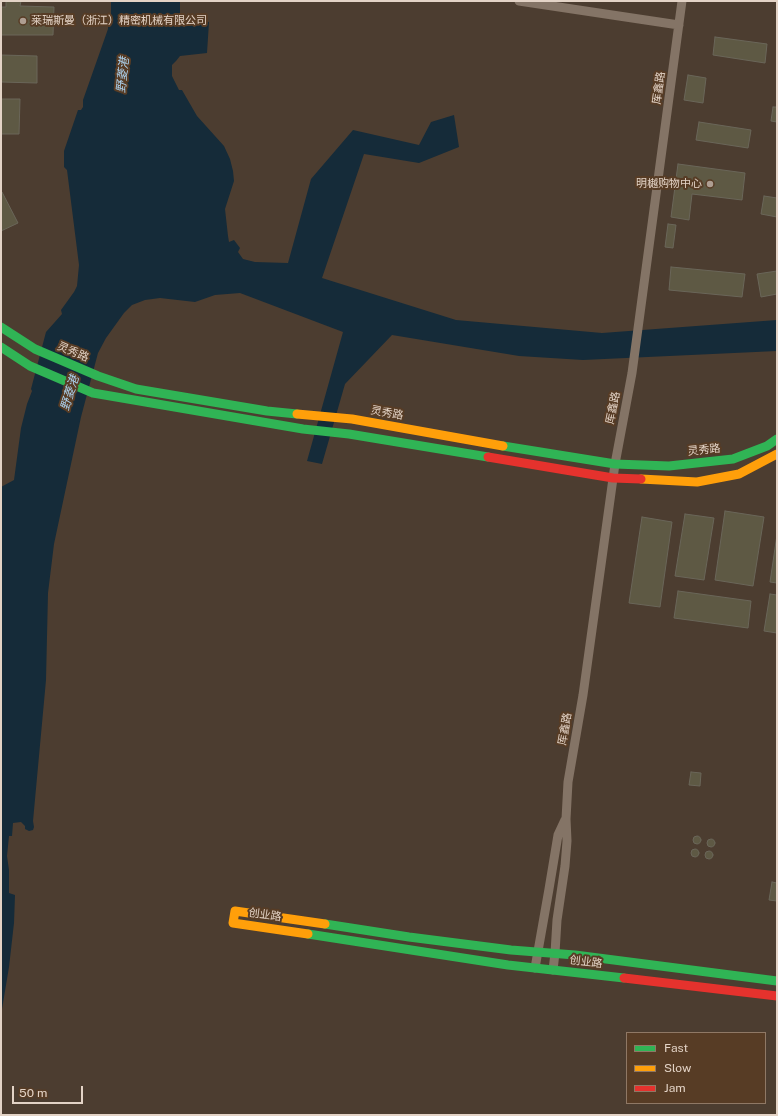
<!DOCTYPE html>
<html>
<head>
<meta charset="utf-8">
<style>
	body { margin:0 }
	#map { position:relative; width:778px; height:1116px; overflow:hidden; background:#4c3d30; font-family:"Public Sans",sans-serif }
	canvas { display:block }
	.frame { position:absolute; inset:0; border:2px solid #e3d3c6; pointer-events:none }
	.legend { position:absolute; left:626px; top:1032px; width:140px; height:72px; box-sizing:border-box; background:#573c25; border:1px solid #8f7865; margin:0; padding:5px 7px; list-style:none; font-size:12px; color:#e3d3c6 }
	.legend li { display:flex; align-items:center; gap:8px; height:20px }
	.legend b { width:20px; border:1px solid #8f7865 }
	.scale { position:absolute; left:12px; top:1086px; width:71px; height:18px; box-sizing:border-box; border:2px solid #e3d3c6; border-top:0; padding-left:5px; font-size:12px; line-height:14px; white-space:nowrap; color:#e3d3c6; -webkit-text-stroke:3px #573c25; paint-order:stroke }
</style>
</head>
<body>
<div id="map">
<canvas width="778" height="1116"></canvas>
<div class="frame"></div>
<ul class="legend">
<li><b style="height:5px;background:#30b455"></b>Fast</li>
<li><b style="height:5px;background:#ff9f0a"></b>Slow</li>
<li><b style="height:5px;background:#e5322d"></b>Jam</li>
</ul>
<div class="scale">50 m</div>
</div>
<script>
const ctx = document.querySelector('canvas').getContext('2d');
ctx.lineJoin = 'round';
function paint(path, color) {
  ctx.fillStyle = color;
  ctx.fill(path, 'evenodd');
}
function toPath(rows) {
  const path = new Path2D();
  for (const r of rows) {
    if (r.length === 3) {
      path.moveTo(r[0] + r[2], r[1]);
      path.arc(r[0], r[1], r[2], 0, 2 * Math.PI);
      continue;
    }
    path.moveTo(r[0], r[1]);
    for (let i = 2; i < r.length; i += 2) path.lineTo(r[i], r[i + 1]);
  }
  return path;
}
function trace(path, color, width, dash) {
  ctx.strokeStyle = color;
  ctx.lineWidth = width;
  ctx.lineCap = dash ? 'butt' : 'round';
  ctx.setLineDash(dash || []);
  ctx.stroke(path);
}
function label(font, color, halo, rows, align = 'center') {
  ctx.font = font + ' "Public Sans","Noto Sans SC",sans-serif';
  ctx.lineWidth = 4;
  ctx.setLineDash([]);
  ctx.textBaseline = 'middle';
  ctx.strokeStyle = halo;
  ctx.fillStyle = color;
  for (const [text, x, y, turn = 0] of rows) {
    ctx.save();
    ctx.translate(x, y);
    ctx.rotate((+turn || 0) * Math.PI / 180);
    ctx.textAlign = isNaN(turn) ? turn : align;
    if (halo) ctx.strokeText(text, 0, 0);
    ctx.fillText(text, 0, 0);
    ctx.restore();
  }
}
const water = toPath([
	[111,1,180,1,180,16,209,22,207,53,180,56,176,61,172,65,172,76,179,90,182,90,197,116,224,146,230,159,233,171,234,181,225,209,228,236,229,242,234,240,240,248,238,252,243,259,255,262,288,263,311,179,353,130,419,145,431,122,454,115,459,147,419,163,364,154,322,278,456,320,602,333,777,320,777,351,583,360,519,356,392,335,345,384,322,464,307,461,343,332,240,293,215,295,195,302,160,298,145,300,132,305,124,313,106,338,98,353,81,417,54,544,48,593,46,680,33,821,34,827,33,830,29,831,25,829,25,826,21,822,13,823,12,836,9,836,7,856,9,870,9,893,15,895,14,923,9,967,1,1015,1,487,14,480,21,428,27,404,32,391,31,389,46,332,62,314,61,310,74,292,77,286,79,265,67,170,64,167,64,151,78,110,81,110,83,107,83,100,108,29,108,24,111,23]
]);
const building = toPath([
	[6,1,21,1,20,6,54,7,53,35,1,35,1,7,6,7,6,1],
	[715,37,767,44,765,63,713,55,715,37],
	[1,55,37,56,37,83,1,82,1,55],
	[688,75,706,78,703,103,684,100,688,75],
	[1,99,20,99,19,134,1,134,1,99],
	[773,107,777,107,777,122,771,121,773,107],
	[699,122,751,130,748,148,696,140,699,122],
	[678,164,745,173,742,200,692,194,689,220,671,217,678,164],
	[1,192,2,192,18,223,1,231,1,192],
	[764,196,777,198,777,217,761,214,764,196],
	[668,224,676,225,673,248,665,247,668,224],
	[671,267,745,274,742,297,669,290,671,267],
	[777,271,777,294,761,297,757,274,777,271],
	[725,511,764,517,753,586,715,580,725,511],
	[685,514,714,518,704,580,675,576,685,514],
	[642,517,672,522,660,607,629,603,642,517],
	[777,535,777,583,770,582,777,535],
	[678,591,751,601,748,628,674,618,678,591],
	[770,594,777,595,777,633,764,631,770,594],
	[691,772,701,773,700,786,689,785,691,772],
	[697,840,4],
	[711,843,4],
	[695,853,4],
	[709,855,4],
	[772,882,777,883,777,901,769,900,772,882]
]);
const street = toPath([
	[519,1,679,25],
	[535,968,549,889,558,835,565,820],
	[553,970,555,953,557,920,565,866,567,841,566,819,568,782,583,695,615,464,632,373,682,1]
]);
const fast = toPath([
	[1,327,35,349,98,376,136,389,267,411,297,414],
	[1,347,30,366,93,393,303,429,349,434,488,457],
	[503,446,615,464,669,466,733,459,767,446,777,439],
	[325,924,409,937,511,950,575,955,777,981],
	[308,934,508,965,624,978]
]);
const slow = toPath([
	[297,414,352,419,503,446],
	[641,479,697,482,739,474,777,454],
	[308,934,233,923,235,911,325,924]
]);
const jam = toPath([
	[488,457,613,478,641,479],
	[624,978,777,996]
]);
const markers = [
	[23,21,4,"#ae9e92"],
	[710,184,4,"#ae9e92"]
];
const poiNames = [
	["莱瑞斯曼（浙江）精密机械有限公司",31,21],
	["明樾购物中心",702,184,"right"]
];
const streetNames = [
	["厍鑫路",659,88,-82],
	["灵秀路",73,352,23],
	["厍鑫路",613,408,-79],
	["灵秀路",387,413,10],
	["灵秀路",704,450,-6],
	["厍鑫路",565,729,-80],
	["创业路",265,915,8],
	["创业路",586,962,7]
];
const waterNames = [
	["野菱港",123,75,-84],
	["野菱港",70,393,-73]
];
paint(water, '#152b39');
paint(building, '#5e5944');
trace(building, '#6a6659', 1);
trace(street, '#847466', 9);
trace(fast, '#30b455', 9);
trace(slow, '#ff9f0a', 9);
trace(jam, '#e5322d', 9);
for (const [x, y, r, color] of markers) {
  const dot = new Path2D();
  dot.arc(x, y, r, 0, 2 * Math.PI);
  ctx.fillStyle = color;
  ctx.fill(dot);
  trace(dot, '#573c25', 1.5);
}
label('11px', '#e3d3c6', '#573c25', poiNames, 'left');
label('11px', '#e3d3c6', '#573c25', streetNames);
label('italic 12px', '#acd2ef', '#573c25', waterNames);
</script>
</body>
</html>
